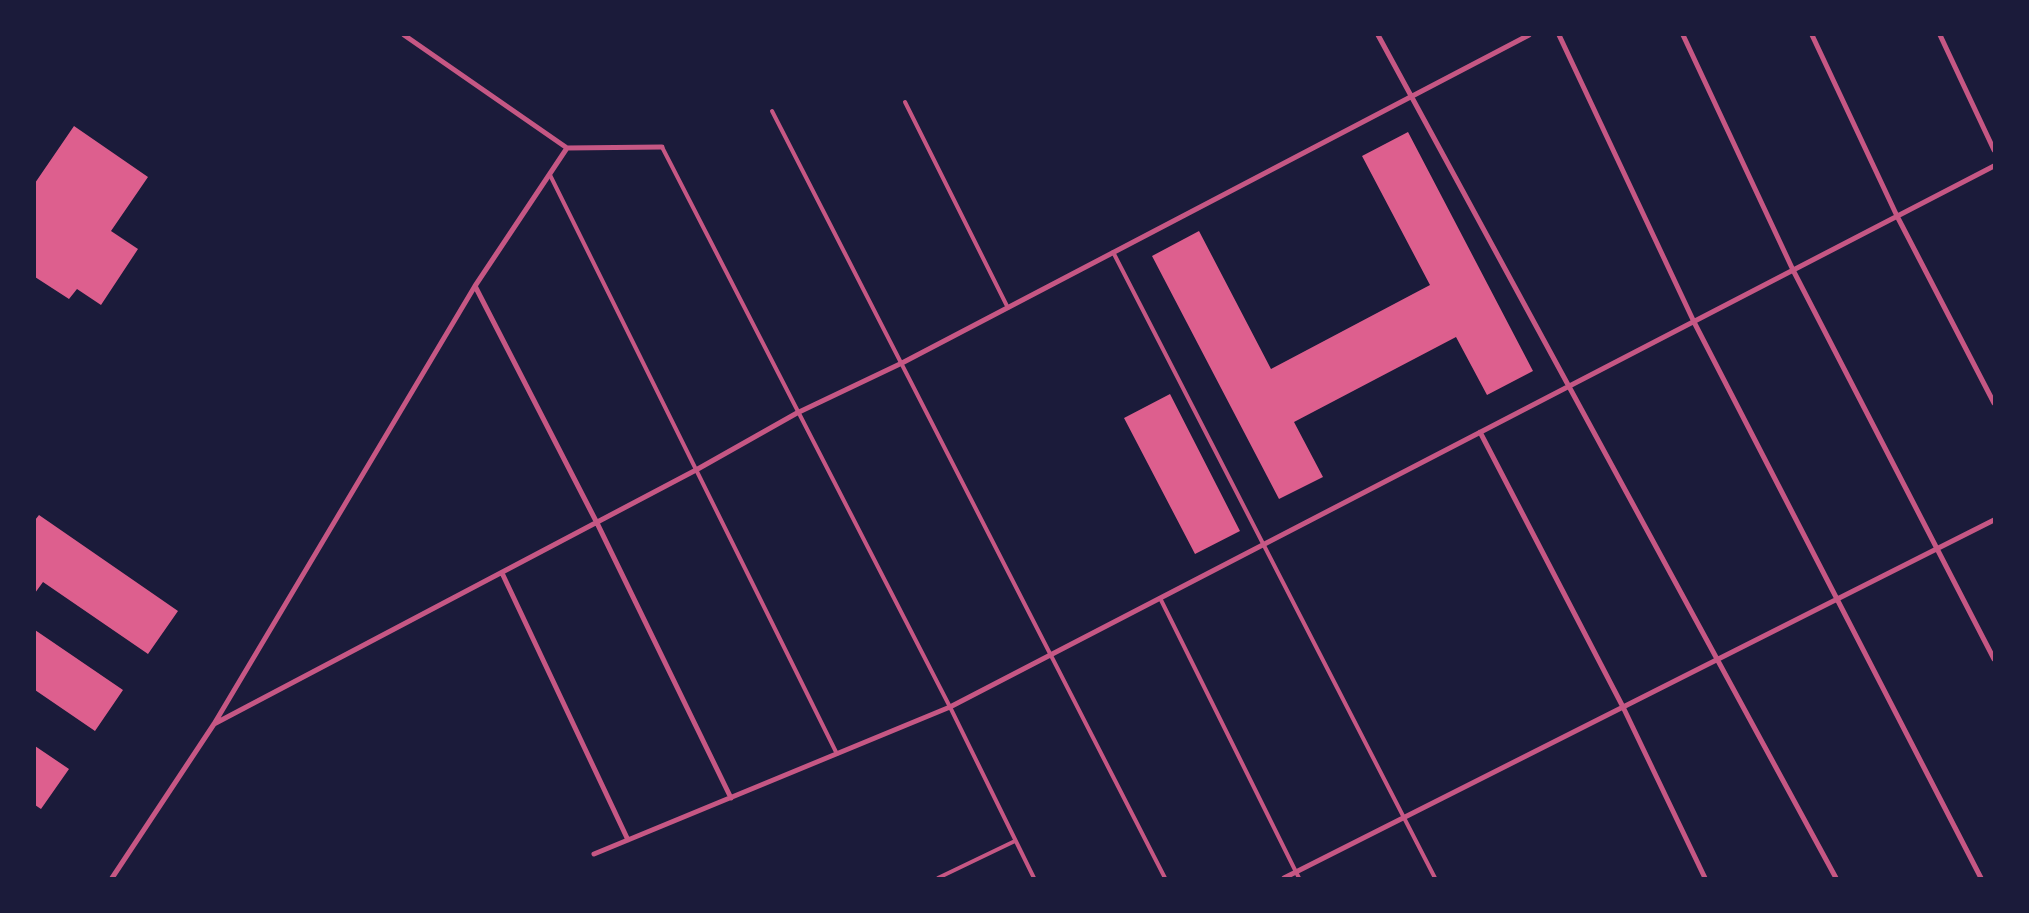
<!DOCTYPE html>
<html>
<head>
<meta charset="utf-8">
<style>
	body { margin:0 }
	#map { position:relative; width:2029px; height:913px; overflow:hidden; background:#1b1b3a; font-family:Rubik,sans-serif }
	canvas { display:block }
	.frame { position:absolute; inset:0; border:36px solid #1b1b3a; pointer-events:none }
</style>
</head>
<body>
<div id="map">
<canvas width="2029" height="913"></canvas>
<div class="frame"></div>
</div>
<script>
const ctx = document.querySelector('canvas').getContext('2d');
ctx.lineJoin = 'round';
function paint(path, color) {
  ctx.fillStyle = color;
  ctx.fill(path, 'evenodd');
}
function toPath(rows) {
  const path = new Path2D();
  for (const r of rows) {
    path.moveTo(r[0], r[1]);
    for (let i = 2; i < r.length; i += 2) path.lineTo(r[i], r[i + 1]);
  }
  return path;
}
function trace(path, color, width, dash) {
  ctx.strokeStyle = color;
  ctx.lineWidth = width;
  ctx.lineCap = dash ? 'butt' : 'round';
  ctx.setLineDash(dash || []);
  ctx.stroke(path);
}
const building = toPath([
	[74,126,148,177,111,231,138,249,101,305,77,289,69,299,35,277,35,183],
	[1408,132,1533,371,1487,395,1456,337,1294,422,1323,477,1279,499,1152,256,1199,231,1271,369,1430,285,1362,156],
	[1170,394,1240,531,1195,554,1124,418],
	[39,515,178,611,148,654,43,582,35,593,35,520],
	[35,630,123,690,95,731,35,690],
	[35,746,69,769,41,809,35,805]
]);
const service = toPath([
	[905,102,1008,308],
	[772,111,1165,878],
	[662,147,950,707,1034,878],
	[550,175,837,754],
	[1113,252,1435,878],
	[1160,598,1299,878],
	[938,878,1015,841]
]);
const minor = toPath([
	[1378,35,1836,878],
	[1559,35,1694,322,1981,878],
	[1683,35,1793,270,1994,659],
	[1812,35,1897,216,1994,403],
	[1940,35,1994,150],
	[567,148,662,147],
	[475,286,597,523,731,798],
	[1480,432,1623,707,1705,878],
	[502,573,628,840],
	[214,724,696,470,797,413,902,363,1529,35],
	[594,854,950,707,1994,166],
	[112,878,214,724,475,286,567,148,404,35],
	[1284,878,1994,520]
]);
paint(building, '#dd5f8e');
trace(service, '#c65784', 4);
trace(minor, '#c65784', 5);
</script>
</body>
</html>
